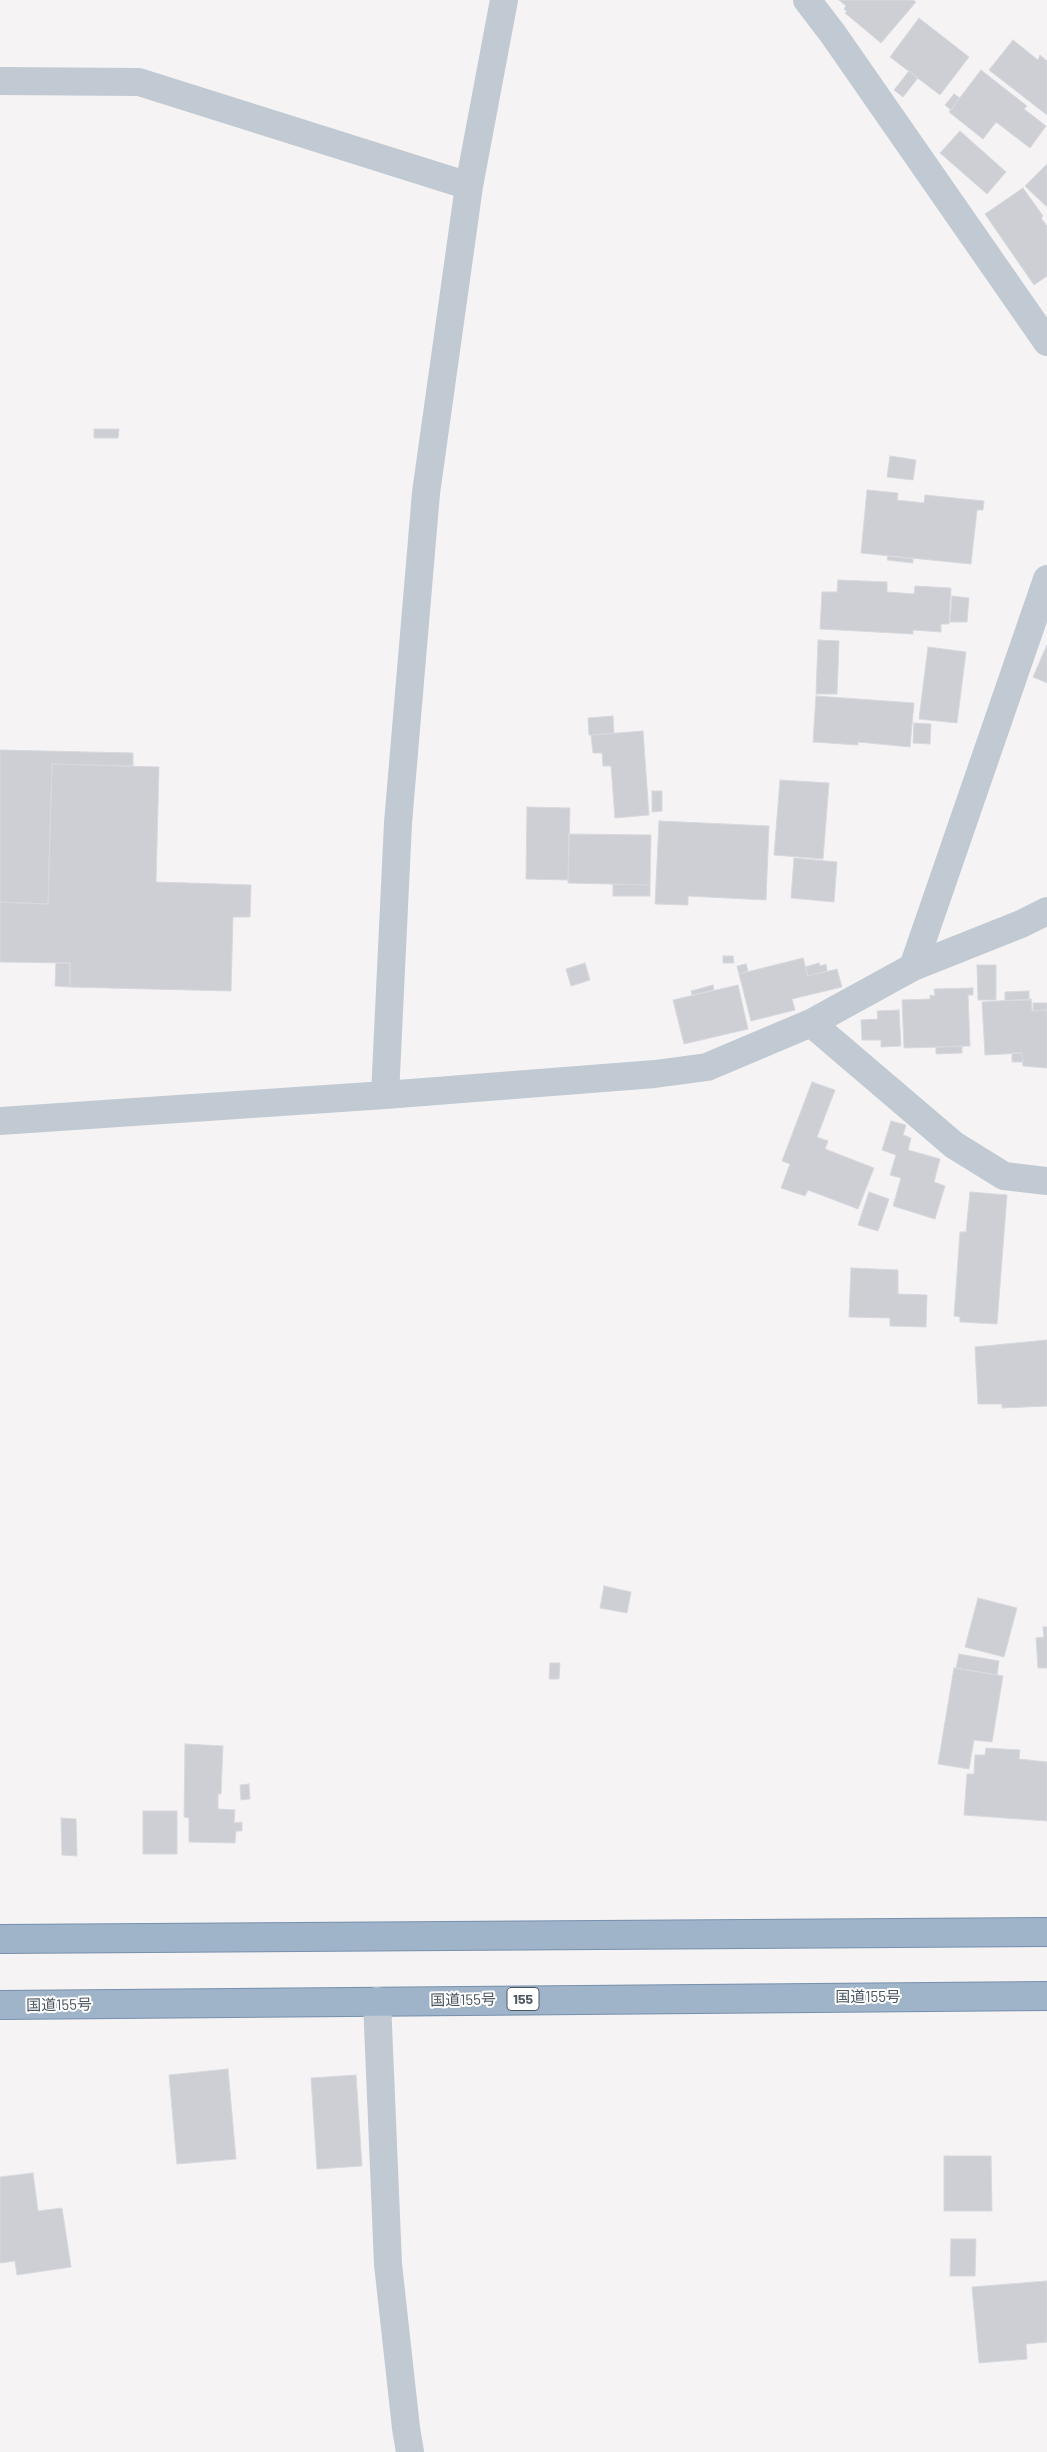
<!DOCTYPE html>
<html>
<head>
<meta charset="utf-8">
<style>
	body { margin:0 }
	canvas { display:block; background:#f5f3f3 }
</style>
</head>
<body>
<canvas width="1047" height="2452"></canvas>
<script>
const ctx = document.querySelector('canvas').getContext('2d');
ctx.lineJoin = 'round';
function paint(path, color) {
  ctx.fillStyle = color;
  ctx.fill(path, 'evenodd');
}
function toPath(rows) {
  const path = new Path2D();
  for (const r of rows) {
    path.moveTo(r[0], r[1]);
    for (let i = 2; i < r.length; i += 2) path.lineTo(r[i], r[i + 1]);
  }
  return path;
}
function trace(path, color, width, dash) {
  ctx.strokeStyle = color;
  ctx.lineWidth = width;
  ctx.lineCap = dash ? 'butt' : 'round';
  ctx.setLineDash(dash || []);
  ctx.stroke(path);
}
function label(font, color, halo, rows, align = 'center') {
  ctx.font = font + ' Barlow,"Noto Sans JP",sans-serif';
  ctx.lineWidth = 4;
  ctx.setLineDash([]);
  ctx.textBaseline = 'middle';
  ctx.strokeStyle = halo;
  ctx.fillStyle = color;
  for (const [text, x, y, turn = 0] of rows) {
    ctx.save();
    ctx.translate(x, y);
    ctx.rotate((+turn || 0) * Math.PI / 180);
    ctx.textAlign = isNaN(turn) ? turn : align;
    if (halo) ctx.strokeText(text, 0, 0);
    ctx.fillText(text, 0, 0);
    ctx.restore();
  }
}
const building = toPath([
	[839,0,913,0,916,2,881,43,845,13,847,11,844,9,846,6,839,0],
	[919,18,969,57,940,95,890,57,919,18],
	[1013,40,1038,60,1040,55,1047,61,1047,115,989,70,1013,40],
	[981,70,1027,106,1024,109,1046,126,1030,148,996,122,983,139,949,112,981,70],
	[909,71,918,78,903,97,894,90,909,71],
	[954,94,960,98,951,110,945,105,954,94],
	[960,131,1006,172,987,194,940,153,960,131],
	[1047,164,1047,207,1025,186,1047,164],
	[1023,188,1043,216,1041,218,1047,226,1047,276,1034,285,985,214,1023,188],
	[94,429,119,429,118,438,94,438,94,429],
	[890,456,916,460,913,480,887,477,890,456],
	[867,490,898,493,897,500,924,503,925,495,984,501,983,510,977,510,971,564,861,553,867,490],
	[888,556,913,559,913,563,887,560,888,556],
	[838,580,887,582,887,592,914,594,915,586,951,588,949,624,941,624,941,632,913,630,913,634,820,629,822,592,837,592,838,580],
	[952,596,969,598,967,622,950,622,952,596],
	[818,640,839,641,837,694,816,694,818,640],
	[1047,645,1047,683,1033,677,1047,645],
	[928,647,966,652,957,723,919,719,928,647],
	[816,696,914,703,910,747,858,742,858,745,813,742,816,696],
	[613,716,614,733,589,735,588,718,613,716],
	[914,723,931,724,930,744,913,743,914,723],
	[643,731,649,815,615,818,611,766,603,766,602,753,593,753,591,735,643,731],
	[0,750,133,753,133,766,52,764,48,904,0,902,0,750],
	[52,764,159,767,156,882,251,885,250,917,233,917,231,991,70,987,70,963,0,962,0,902,48,904,52,764],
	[780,780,829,783,823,859,774,855,780,780],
	[652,791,662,791,662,811,652,812,652,791],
	[527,807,570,808,568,880,526,879,527,807],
	[659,821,769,826,766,900,688,896,688,905,655,904,659,821],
	[569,834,651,835,650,885,568,883,569,834],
	[794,858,837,862,834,902,791,898,794,858],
	[613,884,650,885,650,896,613,896,613,884],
	[723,956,733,956,734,963,723,963,723,956],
	[803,958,808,976,837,969,842,987,792,999,795,1010,751,1021,739,974,803,958],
	[56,963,70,963,70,987,55,986,56,963],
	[585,963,590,980,571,986,566,969,585,963],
	[819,963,820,966,826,964,827,971,808,976,805,967,819,963],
	[746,964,748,971,739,974,737,966,746,964],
	[977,965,996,965,996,1000,978,1000,977,965],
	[713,985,714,990,692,995,691,991,713,985],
	[738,985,748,1029,684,1044,673,1000,738,985],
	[973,988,973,995,968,995,970,1046,904,1048,902,1000,930,999,930,995,935,996,934,989,973,988],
	[1029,991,1029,1000,1005,1001,1005,992,1029,991],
	[1031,999,1032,1011,1047,1010,1047,1068,1023,1066,1022,1053,985,1055,982,1002,1031,999],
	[1033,1003,1047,1003,1047,1010,1033,1011,1033,1003],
	[899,1010,901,1046,881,1047,881,1040,862,1040,861,1020,878,1019,877,1011,899,1010],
	[962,1046,962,1053,936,1054,936,1047,962,1046],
	[1012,1053,1022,1053,1023,1062,1012,1062,1012,1053],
	[812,1082,835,1090,817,1137,828,1141,825,1149,874,1168,858,1209,808,1190,805,1196,781,1188,790,1164,782,1161,812,1082],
	[891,1121,906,1125,903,1135,911,1138,908,1150,940,1159,934,1182,945,1186,935,1219,893,1206,901,1178,890,1175,896,1155,882,1150,891,1121],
	[869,1192,889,1199,878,1231,858,1225,869,1192],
	[970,1192,1007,1195,997,1324,960,1322,960,1317,954,1316,960,1232,966,1232,970,1192],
	[851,1268,898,1270,898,1294,927,1295,926,1327,890,1326,890,1318,849,1317,851,1268],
	[1047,1340,1047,1406,1002,1408,1002,1404,978,1404,975,1347,1047,1340],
	[604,1586,631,1592,627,1613,600,1608,604,1586],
	[978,1598,1017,1608,1004,1657,965,1647,978,1598],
	[1043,1627,1047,1627,1047,1668,1038,1668,1036,1638,1044,1637,1043,1627],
	[959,1654,999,1661,997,1675,956,1668,959,1654],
	[550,1663,560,1663,559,1679,549,1679,550,1663],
	[954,1668,1003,1676,992,1742,974,1740,969,1769,938,1764,954,1668],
	[185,1744,223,1746,221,1794,218,1794,218,1809,235,1810,234,1823,242,1822,242,1831,236,1831,235,1843,189,1842,189,1818,184,1817,185,1744],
	[986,1748,1020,1750,1019,1759,1047,1762,1047,1821,964,1815,967,1774,974,1774,975,1755,985,1755,986,1748],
	[249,1784,250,1799,241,1800,240,1785,249,1784],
	[143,1811,177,1811,177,1854,143,1854,143,1811],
	[61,1818,76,1819,77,1856,62,1855,61,1818],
	[228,2069,236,2159,177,2164,169,2075,228,2069],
	[356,2075,362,2166,317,2169,311,2078,356,2075],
	[944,2156,991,2156,992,2211,944,2211,944,2156],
	[33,2173,38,2211,62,2208,71,2267,17,2275,15,2261,0,2263,0,2177,33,2173],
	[951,2239,976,2239,975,2276,950,2276,951,2239],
	[1047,2281,1047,2342,1026,2344,1027,2359,979,2363,972,2287,1047,2281]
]);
const minor = toPath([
	[807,0,833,34,1047,342],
	[0,81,139,82,469,186],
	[913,967,1047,579],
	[811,1023,954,1145,1004,1176,1047,1181],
	[385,1095,398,823,426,493,469,186,504,0],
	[0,1121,385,1095,655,1074,707,1067,811,1023,913,967,1021,924,1047,911],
	[377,2001,388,2264,406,2428,410,2452]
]);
const trunk = toPath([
	[0,1939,1047,1932],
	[0,2005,1047,1996]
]);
const shields = [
	[523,1999,32]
];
const shieldNames = [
	["155",523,1999]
];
const streetNames = [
	["国道155号",868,1997],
	["国道155号",463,2000,-1],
	["国道155号",59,2005,-1]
];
paint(building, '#cdcfd5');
trace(building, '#d7d9de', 1);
trace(trunk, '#7690ad', 30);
trace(minor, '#c1cad2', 28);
trace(trunk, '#9fb4c9', 28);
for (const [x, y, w] of shields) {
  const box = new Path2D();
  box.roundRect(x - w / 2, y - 11.5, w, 23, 4);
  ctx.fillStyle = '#fff';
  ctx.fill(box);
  trace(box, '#4a5661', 1);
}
label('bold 14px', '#4a5661', null, shieldNames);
label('15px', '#4a5661', '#fff', streetNames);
</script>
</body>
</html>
